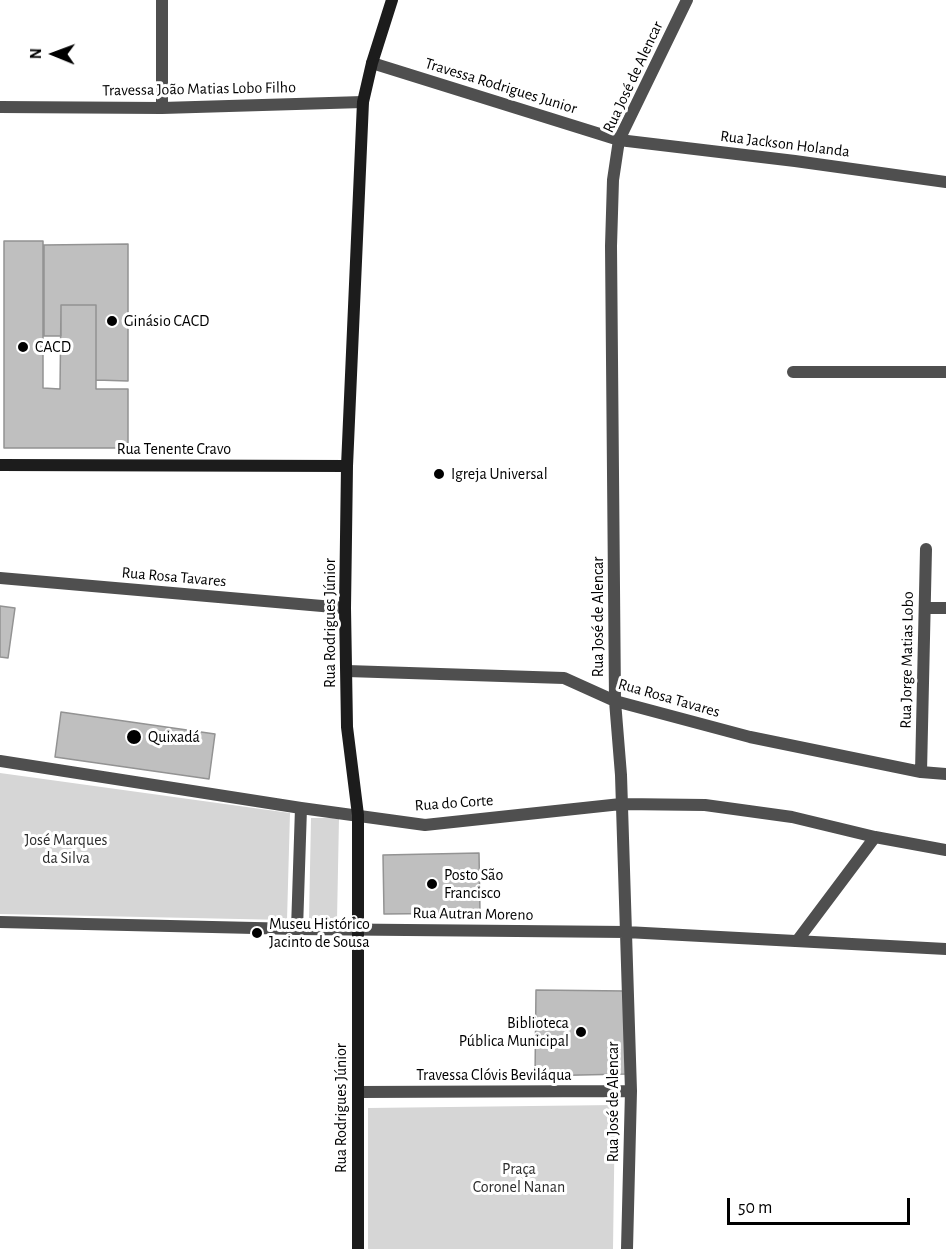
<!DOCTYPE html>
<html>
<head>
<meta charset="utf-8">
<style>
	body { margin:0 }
	#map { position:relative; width:946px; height:1249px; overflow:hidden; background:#fff; font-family:"Alegreya Sans",sans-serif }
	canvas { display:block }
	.north { position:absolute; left:24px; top:24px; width:60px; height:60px; -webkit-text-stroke:4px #fff; paint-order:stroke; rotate:271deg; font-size:16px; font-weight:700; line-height:24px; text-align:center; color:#000 }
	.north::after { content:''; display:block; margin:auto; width:21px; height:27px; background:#000; clip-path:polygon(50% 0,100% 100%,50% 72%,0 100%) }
	.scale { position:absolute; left:727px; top:1198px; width:183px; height:27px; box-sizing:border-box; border:3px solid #000; border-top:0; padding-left:8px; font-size:18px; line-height:21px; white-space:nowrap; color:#000; -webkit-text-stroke:4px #fff; paint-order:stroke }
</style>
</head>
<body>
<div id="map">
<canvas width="946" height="1249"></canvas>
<div class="north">N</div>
<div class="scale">50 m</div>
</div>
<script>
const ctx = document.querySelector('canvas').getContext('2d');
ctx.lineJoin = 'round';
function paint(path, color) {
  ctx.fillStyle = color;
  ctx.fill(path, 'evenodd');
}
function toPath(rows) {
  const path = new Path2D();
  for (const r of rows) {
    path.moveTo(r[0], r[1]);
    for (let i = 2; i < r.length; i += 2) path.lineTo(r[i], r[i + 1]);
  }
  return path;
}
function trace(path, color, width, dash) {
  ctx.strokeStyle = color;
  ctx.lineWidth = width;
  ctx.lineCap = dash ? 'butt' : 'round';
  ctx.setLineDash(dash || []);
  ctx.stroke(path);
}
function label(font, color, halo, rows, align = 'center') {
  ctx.font = font + ' "Alegreya Sans",sans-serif';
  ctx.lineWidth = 6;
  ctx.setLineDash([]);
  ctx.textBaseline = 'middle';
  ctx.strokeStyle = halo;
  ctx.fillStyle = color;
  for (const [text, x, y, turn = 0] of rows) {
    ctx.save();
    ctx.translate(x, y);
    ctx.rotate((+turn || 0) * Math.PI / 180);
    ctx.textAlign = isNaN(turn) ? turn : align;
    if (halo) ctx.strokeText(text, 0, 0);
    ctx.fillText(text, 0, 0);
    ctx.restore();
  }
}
const green = toPath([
	[0,773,290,813,287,920,0,914],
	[311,818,339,818,337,920,309,919],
	[615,1105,613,1249,368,1249,368,1108]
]);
const building = toPath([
	[4,241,43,241,43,388,60,389,61,305,96,305,96,389,128,389,128,448,4,448,4,241],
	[128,244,128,381,96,380,96,305,61,305,61,336,44,336,44,245,128,244],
	[0,606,15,608,8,658,0,657,0,606],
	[61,712,215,734,209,779,55,757,61,712],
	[479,853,480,913,384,914,383,855,479,853],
	[536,990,626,991,626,1074,535,1076,536,990]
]);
const minor = toPath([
	[162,0,162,108],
	[372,63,619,140,795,161,946,182],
	[0,107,162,108,363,102],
	[793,372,946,372],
	[0,578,345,608],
	[926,608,946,608],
	[347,671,564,678,615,701,750,737,921,772,946,774],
	[0,761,301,808,425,825,621,804,705,805,792,817,875,837,946,850],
	[921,772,926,549],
	[0,922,297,929,626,932,946,949],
	[297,929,301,808],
	[797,941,875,837],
	[358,1092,631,1091],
	[627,1249,631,1091,621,775,615,701,611,246,613,180,619,140,687,0]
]);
const secondary = toPath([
	[0,465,347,466],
	[358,1249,358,815,347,727,345,608,347,466,363,102,372,63,392,0]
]);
const markers = [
	[112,321,6,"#000"],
	[23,347,6,"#000"],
	[439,474,6,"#000"],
	[134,737,8,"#000"],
	[432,884,6,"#000"],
	[257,933,6,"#000"],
	[581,1032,6,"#000"]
];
const streetNames = [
	["Rua José de Alencar",633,77,-65],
	["Travessa Rodrigues Junior",501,86,17],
	["Travessa João Matias Lobo Filho",199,89,-1],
	["Rua Jackson Holanda",785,144,7],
	["Rua Tenente Cravo",174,449],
	["Rua Rosa Tavares",174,577,5],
	["Rua José de Alencar",598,617,-90],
	["Rua Rodrigues Júnior",330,623,-90],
	["Rua Jorge Matias Lobo",907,660,-89],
	["Rua Rosa Tavares",669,698,16],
	["Rua do Corte",454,803,-4],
	["Rua Autran Moreno",473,914,1],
	["Travessa Clóvis Beviláqua",494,1075],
	["Rua José de Alencar",613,1102,-90],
	["Rua Rodrigues Júnior",341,1108,-90]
];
const poiNames = [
	["Ginásio CACD",124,321],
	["CACD",35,347],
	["Igreja Universal",451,474],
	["Quixadá",148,737],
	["Posto São",444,875],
	["Francisco",444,893],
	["Museu Histórico",269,924],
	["Jacinto de Sousa",269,942],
	["Biblioteca",569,1023,"right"],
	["Pública Municipal",569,1041,"right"]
];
const parkNames = [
	["José Marques",66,840],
	["da Silva",66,858],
	["Praça",519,1169],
	["Coronel Nanan",519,1187]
];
paint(green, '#d6d6d6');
paint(building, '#bfbfbf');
trace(building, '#939393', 1.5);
trace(minor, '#4f4f4f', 12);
trace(secondary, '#1c1c1c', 12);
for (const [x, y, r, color] of markers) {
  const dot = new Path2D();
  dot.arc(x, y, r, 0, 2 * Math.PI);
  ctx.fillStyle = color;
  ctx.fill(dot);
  trace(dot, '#fff', 2);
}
label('16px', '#000', '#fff', streetNames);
label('16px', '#000', '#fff', poiNames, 'left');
label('16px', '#2d2d2d', '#fff', parkNames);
</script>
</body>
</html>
